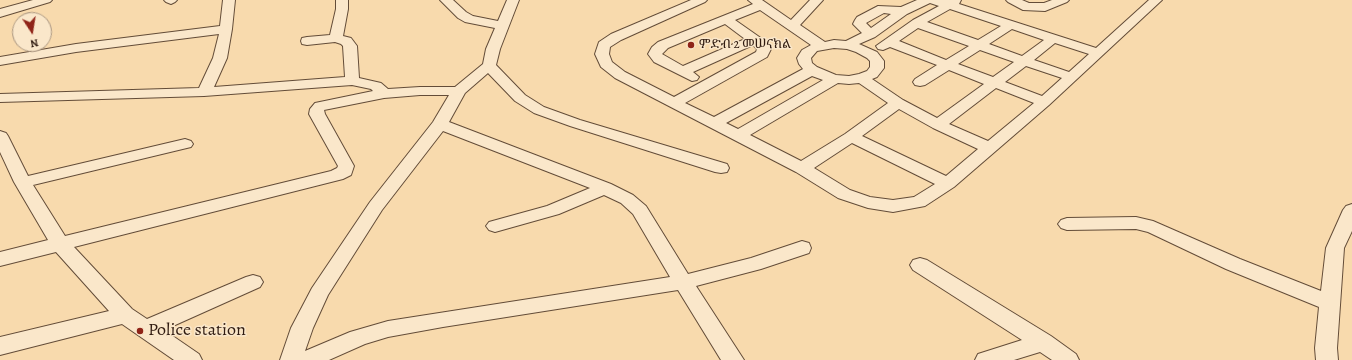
<!DOCTYPE html>
<html>
<head>
<meta charset="utf-8">
<style>
	body { margin:0 }
	#map { position:relative; width:1352px; height:360px; overflow:hidden; background:#f8daad; font-family:Alegreya,serif }
	canvas { display:block }
	.north { position:absolute; left:12px; top:12px; width:40px; height:40px; box-sizing:border-box; background:#fae7ca; border:1px solid #aa9680; border-radius:50%; rotate:168deg; font-size:11px; font-weight:700; line-height:16px; text-align:center; color:#311c11 }
	.north::after { content:''; display:block; margin:auto; width:14px; height:18px; background:#8f2418; clip-path:polygon(50% 0,100% 100%,50% 72%,0 100%) }
</style>
</head>
<body>
<div id="map">
<canvas width="1352" height="360"></canvas>
<div class="north">N</div>
</div>
<script>
const ctx = document.querySelector('canvas').getContext('2d');
ctx.lineJoin = 'round';
function toPath(rows) {
  const path = new Path2D();
  for (const r of rows) {
    path.moveTo(r[0], r[1]);
    for (let i = 2; i < r.length; i += 2) path.lineTo(r[i], r[i + 1]);
  }
  return path;
}
function trace(path, color, width, dash) {
  ctx.strokeStyle = color;
  ctx.lineWidth = width;
  ctx.lineCap = dash ? 'butt' : 'round';
  ctx.setLineDash(dash || []);
  ctx.stroke(path);
}
function paint(path, color) {
  ctx.fillStyle = color;
  ctx.fill(path, 'evenodd');
}
function label(font, color, halo, rows, align = 'center') {
  ctx.font = font + ' Alegreya,"Noto Serif Ethiopic",serif';
  ctx.lineWidth = 3;
  ctx.setLineDash([]);
  ctx.textBaseline = 'middle';
  ctx.strokeStyle = halo;
  ctx.fillStyle = color;
  for (const [text, x, y, turn = 0] of rows) {
    ctx.save();
    ctx.translate(x, y);
    ctx.rotate((+turn || 0) * Math.PI / 180);
    ctx.textAlign = isNaN(turn) ? turn : align;
    if (halo) ctx.strokeText(text, 0, 0);
    ctx.fillText(text, 0, 0);
    ctx.restore();
  }
}
const minor = toPath([
	[33,0,52,0,50,2,0,17,0,9,33,0],
	[164,0,177,0,175,2,171,4,166,2,164,0],
	[223,0,235,0,232,29,227,58,214,87,345,77,343,46,341,44,335,42,307,45,302,44,301,41,302,38,307,37,330,35,336,9,336,0,348,0,348,9,343,36,351,38,357,46,359,78,381,83,388,89,420,87,455,87,483,64,486,49,495,28,465,22,458,18,440,0,453,0,466,12,473,16,498,21,507,0,519,0,500,49,496,65,525,95,544,107,580,120,727,164,729,168,727,172,721,173,715,172,570,126,534,113,515,101,488,73,465,93,449,122,611,184,633,195,646,206,688,274,751,258,802,241,809,243,811,248,809,253,761,269,696,286,744,360,721,360,678,290,443,327,388,337,365,344,329,360,280,360,291,328,312,288,370,202,433,122,449,95,420,95,384,98,324,110,325,114,354,166,351,175,343,179,74,247,132,309,147,319,246,277,253,275,260,277,263,282,260,287,164,330,199,354,202,360,174,360,122,324,0,355,0,337,109,311,56,252,0,266,0,252,48,240,14,182,0,152,0,131,6,133,8,136,28,176,185,139,191,141,193,144,191,147,33,185,65,236,331,171,337,168,338,166,309,114,310,109,315,103,373,91,371,89,352,85,204,96,0,102,0,94,199,88,213,58,219,34,76,52,0,65,0,57,76,44,220,26,223,0],
	[443,131,590,188,547,206,489,222,486,226,489,230,495,232,559,214,604,195,621,203,633,214,670,277,388,321,350,332,305,351,313,328,328,295,382,210,443,131],
	[691,0,707,0,705,2,621,40,610,47,609,54,612,62,625,72,674,97,756,52,757,49,753,45,693,72,699,77,697,80,692,81,654,62,648,54,652,47,658,42,753,4,748,0,762,0,791,20,810,0,823,0,800,25,825,42,834,40,846,41,862,33,853,24,855,20,857,17,878,6,901,7,917,0,961,0,959,4,1096,48,1149,0,1162,0,1049,105,954,187,925,206,893,212,868,208,838,198,796,172,615,78,601,67,595,54,599,42,611,34,691,0],
	[930,3,939,6,913,20,876,46,878,49,883,50,890,47,937,65,915,79,913,82,915,85,920,86,925,85,949,70,984,84,937,118,903,100,872,79,877,77,884,68,884,61,877,52,859,44,875,37,907,14,930,3],
	[950,9,1001,26,978,40,927,22,950,9],
	[760,10,811,45,802,50,797,58,799,64,803,69,714,117,685,103,767,57,771,49,765,41,735,20,760,10],
	[884,13,891,14,871,28,866,23,884,13],
	[725,24,745,39,683,66,662,54,668,48,725,24],
	[918,28,969,46,946,60,899,41,918,28],
	[1012,29,1044,40,1022,56,989,44,1012,29],
	[1055,43,1089,54,1069,72,1034,60,1055,43],
	[834,48,847,49,856,52,867,58,870,61,870,67,867,71,859,74,849,76,836,75,817,67,812,63,811,58,817,51,834,48],
	[980,50,1014,62,993,77,958,64,980,50],
	[1026,66,1062,78,1042,96,1005,82,1026,66],
	[812,76,823,80,738,129,726,123,812,76],
	[838,83,849,84,859,83,888,103,845,134,801,161,750,135,838,83],
	[996,88,1034,103,988,141,949,124,996,88],
	[899,109,933,128,978,149,946,176,862,136,899,109],
	[852,143,935,184,914,197,893,200,870,197,850,190,814,168,852,143],
	[1006,0,1022,0,1029,3,1044,3,1052,0,1069,0,1067,2,1045,11,1023,10,1008,2,1006,0],
	[1352,204,1352,231,1344,248,1337,348,1338,360,1316,360,1315,348,1319,307,1226,269,1148,232,1136,229,1067,230,1061,228,1058,224,1061,220,1067,218,1136,217,1153,221,1240,259,1321,291,1326,248,1343,210,1346,206,1352,204],
	[920,258,927,260,1051,336,1076,354,1079,360,1052,360,1040,352,1014,360,975,360,978,354,1022,340,913,270,910,265,913,260,920,258]
]);
const markers = [
	[691,45,4,"#8f2418"],
	[140,331,4,"#8f2418"]
];
const farPoinames = [
	["ምድብ 2 መሠናክል",699,45]
];
const nearPoinames = [
	["Police station",148,331]
];
trace(minor, '#634c38', 2);
paint(minor, '#fae7ca');
for (const [x, y, r, color] of markers) {
  const dot = new Path2D();
  dot.arc(x, y, r, 0, 2 * Math.PI);
  ctx.fillStyle = color;
  ctx.fill(dot);
  trace(dot, '#fae7ca', 1.5);
}
label('13px', '#311c11', '#fae7ca', farPoinames, 'left');
label('18px', '#311c11', '#fae7ca', nearPoinames, 'left');
</script>
</body>
</html>
